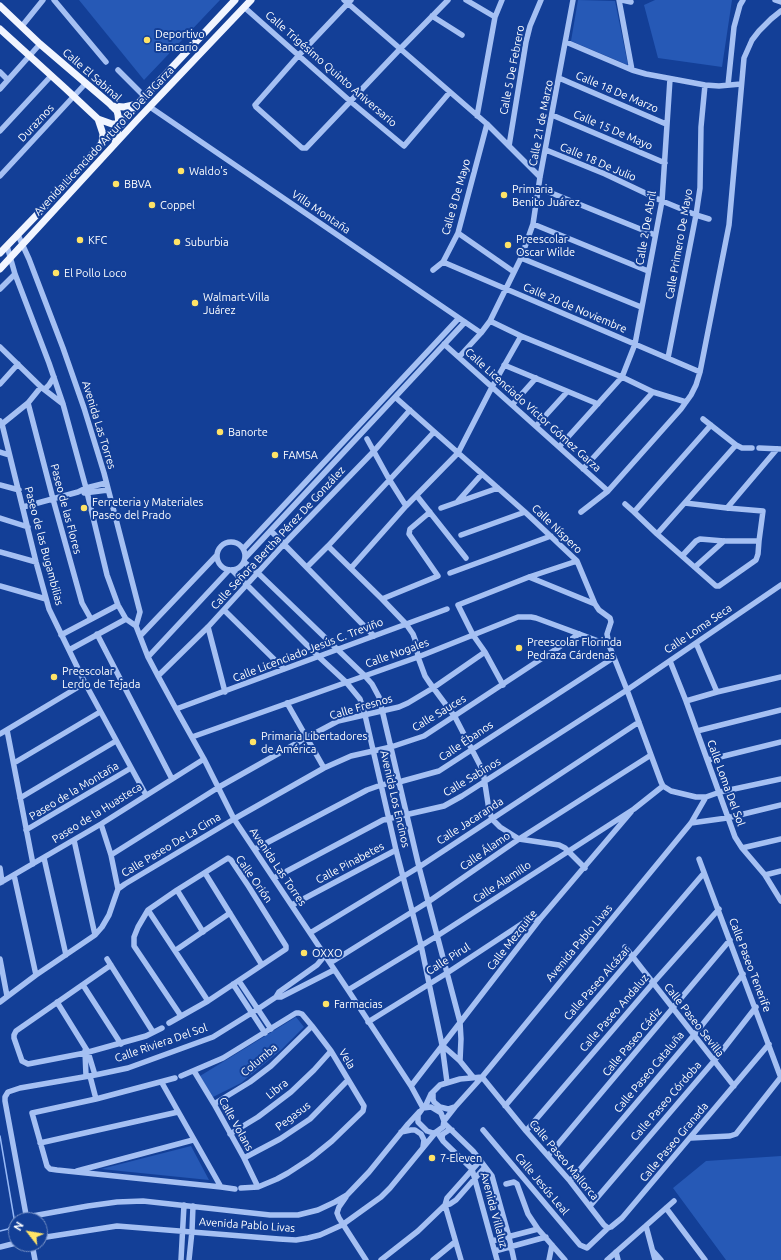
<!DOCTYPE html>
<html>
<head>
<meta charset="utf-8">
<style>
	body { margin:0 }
	#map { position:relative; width:781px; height:1260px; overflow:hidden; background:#133f97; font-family:Ubuntu,sans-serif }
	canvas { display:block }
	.north { position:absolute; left:8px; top:1212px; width:40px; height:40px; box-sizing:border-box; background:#133f97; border:1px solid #718cc1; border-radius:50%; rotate:301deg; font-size:11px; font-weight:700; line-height:16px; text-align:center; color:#fff }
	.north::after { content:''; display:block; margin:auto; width:14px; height:18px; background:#ffe367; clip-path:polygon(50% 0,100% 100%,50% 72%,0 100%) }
</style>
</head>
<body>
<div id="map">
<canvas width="781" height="1260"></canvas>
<div class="north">N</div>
</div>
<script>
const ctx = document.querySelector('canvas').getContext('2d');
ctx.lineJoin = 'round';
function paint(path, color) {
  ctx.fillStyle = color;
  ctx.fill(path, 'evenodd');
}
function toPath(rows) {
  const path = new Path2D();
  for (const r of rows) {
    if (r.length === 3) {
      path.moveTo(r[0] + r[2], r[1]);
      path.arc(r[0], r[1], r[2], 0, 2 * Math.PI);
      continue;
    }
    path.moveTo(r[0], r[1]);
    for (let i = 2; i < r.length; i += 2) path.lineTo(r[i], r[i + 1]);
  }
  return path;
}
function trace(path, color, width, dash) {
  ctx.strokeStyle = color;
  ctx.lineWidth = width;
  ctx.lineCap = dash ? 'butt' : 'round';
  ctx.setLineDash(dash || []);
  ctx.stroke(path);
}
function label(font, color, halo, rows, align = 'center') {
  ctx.font = font + ' Ubuntu,sans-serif';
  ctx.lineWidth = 4;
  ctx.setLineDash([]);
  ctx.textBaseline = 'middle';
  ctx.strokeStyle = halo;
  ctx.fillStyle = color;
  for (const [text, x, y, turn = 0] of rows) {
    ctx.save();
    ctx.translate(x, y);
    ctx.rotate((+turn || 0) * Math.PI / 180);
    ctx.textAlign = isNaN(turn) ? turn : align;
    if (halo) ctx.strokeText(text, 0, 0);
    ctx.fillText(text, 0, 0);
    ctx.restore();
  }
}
const green = toPath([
	[79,0,220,0,144,80],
	[578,0,615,1,628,65,571,41],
	[655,0,732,0,722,67,658,58,644,5],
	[296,1017,304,1027,281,1050,241,1083,213,1097,200,1076],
	[191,1146,209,1180,101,1169],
	[781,1156,781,1260,726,1260,673,1188,706,1161]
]);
const stream = toPath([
	[0,1136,14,1218,12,1224,8,1229,0,1231]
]);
const minor = toPath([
	[54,0,106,62],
	[344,0,487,124,540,177],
	[351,0,299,55,255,105,256,107,302,148,306,148,400,49,448,0],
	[466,0,495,17],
	[619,0,632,70],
	[622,0,631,2],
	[775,0,781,2],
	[244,7,350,101,404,146,450,92],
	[432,16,462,35],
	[22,26,43,0],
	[566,42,632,70,646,74,705,85,719,86,741,84],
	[118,70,145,97],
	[0,72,8,80],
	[559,78,666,124],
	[728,85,734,27,740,5,743,0],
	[0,89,40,44],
	[150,107,481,333],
	[552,115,665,163],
	[477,116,495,17,502,0],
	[0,131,51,76],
	[509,146,526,42,530,26,541,0],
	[546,150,605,174,662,201,696,215,709,219],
	[0,176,86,83],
	[539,188,655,235],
	[533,224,648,271],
	[458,233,514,272],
	[18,235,29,259,63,348,84,408,104,473,140,612,136,626],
	[7,246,15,274,49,363,63,404,86,488,107,575,118,605,126,619,136,626,148,657,158,676,176,709,204,759,234,819,348,990,411,1086,423,1108],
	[521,258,641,307],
	[443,262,700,372],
	[433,270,443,262,458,233,487,124],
	[0,289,15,274],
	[490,321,521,336,622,377,653,392,686,402],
	[444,344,608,491],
	[0,347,41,387,63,404],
	[459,357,481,333,490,321,521,258,533,224,540,177,573,0],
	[668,358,696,215,700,188,701,127,705,85],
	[504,365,598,404],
	[0,384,18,364],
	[45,389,49,385,54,377],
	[395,397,525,512,577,561,595,604,599,610,610,618,611,622,607,634,609,645,627,690,661,782,663,786,671,791,696,797,706,797],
	[28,403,53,499,82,603,91,619],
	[512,405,536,378],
	[703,419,736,445,742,448,752,448],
	[0,421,2,424,36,562,49,609,85,683,146,795],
	[2,424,28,403,41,387],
	[536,426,567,392],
	[367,439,389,479,406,506],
	[559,447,622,377,635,344,662,201,670,79],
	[759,448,781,449],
	[0,452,9,455],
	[583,469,653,392],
	[0,485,19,490],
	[84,493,108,490],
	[417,496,466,558],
	[458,501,482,474],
	[625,504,634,512,657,534,716,586,719,586,756,560,758,554,759,541,763,511,727,508,685,503],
	[23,507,78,492,86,488,106,483],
	[441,508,498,488],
	[727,508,777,449],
	[581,512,608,491,681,409,691,395,696,385,700,372,729,225,744,58,752,40,759,31,771,19,781,11],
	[634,512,711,425],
	[0,518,28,527],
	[271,531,374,636],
	[657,534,736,445],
	[461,535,525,512],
	[231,556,14],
	[328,546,382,599,406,624,413,634,416,642,418,657,425,676,429,682,455,717,483,771,489,810,492,819,500,827,519,839,559,845,565,848,585,868],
	[244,548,459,318],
	[0,552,36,562],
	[682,556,696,541,700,539,724,541,759,541],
	[245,558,465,322],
	[244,562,258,573,364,675,372,684,379,697,419,867,460,1022,461,1039,460,1061],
	[307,567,328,546,434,432],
	[695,567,724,541],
	[351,568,406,506,458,453,492,387,521,336],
	[232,570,319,657,346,682,360,699,365,715,396,850,421,945,442,1045,447,1082],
	[450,573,551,536],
	[529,577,595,604],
	[0,586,46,599],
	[382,599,438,576,409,534,410,529,430,512],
	[224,610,284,669],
	[208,627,225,692],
	[97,634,172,779],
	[61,635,118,605],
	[140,636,217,555],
	[696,643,717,692],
	[69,650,126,619],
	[148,657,229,570],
	[670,661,686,701,735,837,742,848,765,875,781,901],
	[158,676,208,627,284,544,374,451,410,410],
	[503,685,485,652,473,635,458,605,529,577,577,561],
	[686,701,717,692,781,677],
	[287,703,324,768],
	[176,709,447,609],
	[7,730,33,864],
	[697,731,781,710],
	[0,734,85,683],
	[192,737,418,657,518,617,531,617,536,618,609,645],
	[708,760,781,742],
	[14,763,100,712],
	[20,798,116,741],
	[691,823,727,818,781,805],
	[101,824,111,855,118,889],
	[26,830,131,768],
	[74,840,95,935],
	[742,848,781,839],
	[255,849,367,790,381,785,399,782,439,771,613,658],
	[111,855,219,787,306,738,338,721,399,707,408,703,433,688,485,652],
	[44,858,66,955],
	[699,859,781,1078],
	[0,868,2,882],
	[205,873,262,965],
	[14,875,36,975],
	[765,875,781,871],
	[274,878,383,820,444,806,462,796,627,690,781,585],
	[0,883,101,824,204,759],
	[177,890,203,932],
	[292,905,396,850],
	[148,910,208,1001],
	[310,933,419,867,639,722],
	[625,947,734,1086],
	[176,950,230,913],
	[0,959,7,996],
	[107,959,153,1032],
	[330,963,428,902,519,839,651,755],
	[111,965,16,1031,14,1035,14,1038,22,1061,28,1064,85,1053,146,1036,162,1028],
	[239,981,271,1029],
	[233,984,265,1033],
	[83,985,121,1044],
	[348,990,437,936,634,809,663,786],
	[276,997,281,997,334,970],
	[0,1002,36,975,95,935,102,927,109,915,118,889,125,884,234,819,324,768,351,756,391,747,424,736,579,634],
	[57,1002,88,1052,95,1075],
	[368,1022,447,973,526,921,531,919,540,919],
	[169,1023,208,1001,286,949,286,946,249,887,231,860,228,858,177,890,148,910,138,927,134,937,134,946,181,1016],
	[442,1045,460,1061,473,1077],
	[85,1051,86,1076],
	[194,1071,214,1104,244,1158,258,1187],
	[90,1076,96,1099],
	[181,1076,223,1058,296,1013,299,1013,302,1014,312,1026,331,1051,364,1106,363,1111,332,1141,311,1158,288,1173,277,1179,258,1187,241,1188],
	[482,1077,526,1131,570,1181,604,1225,608,1228],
	[162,1083,221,1187,57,1170,50,1169,47,1166,32,1113,96,1099,175,1078],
	[411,1086,540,919,631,812],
	[433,1092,433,1099,434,1102,440,1107,448,1109,454,1107],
	[214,1104,250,1082,271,1066,312,1026],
	[505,1106,704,873],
	[425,1107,431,1094,440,1085,460,1079,482,1077],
	[444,1121,455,1107,482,1077,691,823,706,797,720,792,781,779],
	[444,1123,473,1151,492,1176,509,1237,514,1260],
	[483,1130,580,1245,587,1248,608,1228,611,1227,622,1218,769,1044],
	[526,1131,653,983,719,909],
	[401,1132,411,1130,415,1130,421,1134,424,1140,423,1147],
	[437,1132,443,1141,472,1169,497,1260],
	[230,1134,258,1117,291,1092,314,1070,331,1051],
	[691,1138,730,1136,736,1134,781,1077],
	[443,1141,442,1137,443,1134,449,1130,452,1130],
	[40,1143,178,1112],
	[548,1156,730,940],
	[244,1158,280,1139,310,1119,348,1080],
	[77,1171,193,1140],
	[570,1181,694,1035,743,974],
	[506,1184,514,1182,517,1184,528,1214,538,1229,565,1260],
	[221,1187,235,1189],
	[346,1197,339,1207,337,1213,339,1218,366,1260],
	[445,1205,461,1260],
	[445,1205,450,1204,456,1200,485,1167],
	[590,1206,714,1061,756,1007],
	[666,1208,705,1260],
	[27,1217,88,1206,117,1202,143,1201,270,1215,298,1215,318,1210,335,1202,347,1195,369,1172,408,1124,419,1112],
	[27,1220,5,1101,5,1097,8,1092,20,1088,95,1075,128,1068,213,1037,258,1009,276,997,279,992,317,965,322,959,323,953],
	[646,1226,655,1260],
	[40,1238,117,1226,279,1239,296,1240,308,1238,320,1235,342,1225,381,1197,390,1188,436,1132,443,1127,444,1121,441,1113,431,1107,423,1108,418,1115,418,1122,427,1131,433,1133,436,1132],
	[492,1241,538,1229],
	[32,1244,35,1260],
	[0,1247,16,1243],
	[495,1251,546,1237],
	[653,1251,661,1260],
	[616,1252,618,1260],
	[181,1260,184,1205],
	[189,1260,192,1231,193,1206],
	[381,1260,418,1231,445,1205,447,1198,480,1161],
	[433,1260,455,1242],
	[549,1260,552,1245],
	[607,1260,674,1201]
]);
const major = toPath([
	[0,6,40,44,109,103,117,111,118,115,119,124,115,143],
	[0,29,66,89,98,119,112,124,122,124],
	[112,106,124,107,138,104],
	[98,119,103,134,102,143],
	[0,253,52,199,119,124,235,0],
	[0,269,137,120,251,0]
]);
const markers = [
	[147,40,4,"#ffe367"],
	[181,171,4,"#ffe367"],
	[116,184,4,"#ffe367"],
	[504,195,4,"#ffe367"],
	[152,205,4,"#ffe367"],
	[80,240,4,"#ffe367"],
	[177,242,4,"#ffe367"],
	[508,245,4,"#ffe367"],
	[56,273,4,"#ffe367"],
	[195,303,4,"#ffe367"],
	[220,432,4,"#ffe367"],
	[275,455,4,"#ffe367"],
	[84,508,4,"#ffe367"],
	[519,648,4,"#ffe367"],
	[54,677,4,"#ffe367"],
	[253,742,4,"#ffe367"],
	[304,953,4,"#ffe367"],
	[326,1004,4,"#ffe367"],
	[432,1158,4,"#ffe367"]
];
const poiNames = [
	["Deportivo",155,34],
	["Bancario",155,47],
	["Waldo's",189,171],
	["BBVA",124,184],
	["Primaria",512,189],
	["Benito Juárez",512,202],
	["Coppel",160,205],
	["Preescolar",516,239],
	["Oscar Wilde",516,252],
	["KFC",88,240],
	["Suburbia",185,242],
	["El Pollo Loco",64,273],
	["Walmart-Villa",203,297],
	["Juárez",203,310],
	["Banorte",228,432],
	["FAMSA",283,455],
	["Ferreteria y Materiales",92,502],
	["Paseo del Prado",92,515],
	["Preescolar Florinda",527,642],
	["Pedraza Cárdenas",527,655],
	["Preescolar",62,671],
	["Lerdo de Tejada",62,684],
	["Primaria Libertadores",261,736],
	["de América",261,749],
	["OXXO",312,953],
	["Farmacias",334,1004],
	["7-Eleven",440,1158]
];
const streetNames = [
	["Calle Trigésimo Quinto Aniversario",331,69,41],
	["Calle 5 De Febrero",512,70,-79],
	["Calle El Sabinal",92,75,41],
	["Calle 18 De Marzo",617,92,23],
	["Duraznos",36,123,-47],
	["Calle 21 de Marzo",541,123,-79],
	["Calle 15 De Mayo",613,130,23],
	["Avenida Licenciado Arturo B. De la Garza",104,141,-47],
	["Calle 18 De Julio",598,162,23],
	["Calle 8 De Mayo",456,197,-74],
	["Villa Montaña",321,212,34],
	["Calle 2 De Abril",646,228,-80],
	["Calle Primero De Mayo",679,244,-80],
	["Calle 20 de Noviembre",575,308,23],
	["Calle Licenciado Víctor Gómez Garza",533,410,42],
	["Avenida Las Torres",99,425,73],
	["Paseo de las Flores",66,509,75],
	["Calle Níspero",557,529,44],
	["Calle Señora Bertha Pérez De González",278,538,-47],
	["Paseo de las Bugambilias",44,546,75],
	["Calle Loma Seca",698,629,-34],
	["Calle Licenciado Jesús C. Treviño",308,650,-21],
	["Calle Nogales",397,653,-20],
	["Calle Fresnos",361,707,-16],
	["Calle Sauces",439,713,-31],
	["Calle Ébanos",466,741,-34],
	["Calle Sabinos",472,777,-31],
	["Calle Loma Del Sol",726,783,70],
	["Paseo de la Montaña",74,791,-31],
	["Avenida Los Encinos",395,799,77],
	["Paseo de la Huasteca",97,813,-32],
	["Calle Jacaranda",470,821,-33],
	["Calle Paseo De La Cima",171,845,-31],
	["Calle Álamo",485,851,-35],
	["Calle Pinabetes",350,863,-28],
	["Avenida Las Torres",278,867,56],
	["Calle Orión",254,879,55],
	["Calle Alamillo",502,882,-33],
	["Calle Mezquite",512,940,-52],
	["Avenida Pablo Livas",579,943,-50],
	["Calle Pirul",448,959,-32],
	["Calle Paseo Tenerife",750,965,69],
	["Calle Paseo Alcázar",597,983,-49],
	["Calle Paseo Andaluz",614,1013,-49],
	["Calle Paseo Sevilla",694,1020,52],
	["Calle Paseo Cádiz",632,1042,-50],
	["Calle Riviera Del Sol",161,1043,-19],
	["Vela",347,1059,59],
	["Columba",259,1060,-40],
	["Calle Paseo Cataluña",649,1072,-50],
	["Libra",277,1089,-39],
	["Calle Paseo Córdoba",666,1101,-49],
	["Pegasus",293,1116,-37],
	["Calle Volans",236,1124,61],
	["Calle Paseo Granada",674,1142,-50],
	["Calle Paseo Mallorca",564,1160,50],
	["Calle Jesús Leal",542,1184,50],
	["Avenida Villaluz",494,1210,75],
	["Avenida Pablo Livas",247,1225,4]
];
paint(green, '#2659b6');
trace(stream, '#97b9f6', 1.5);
trace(minor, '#a5c0f3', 5.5);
trace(major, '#f1f5ff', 7);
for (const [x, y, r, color] of markers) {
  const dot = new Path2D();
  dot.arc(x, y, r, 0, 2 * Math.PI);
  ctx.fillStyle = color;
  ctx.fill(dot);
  trace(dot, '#133f97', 1.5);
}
label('11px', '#fff', '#133f97', poiNames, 'left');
label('11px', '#fff', '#133f97', streetNames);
</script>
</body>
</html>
